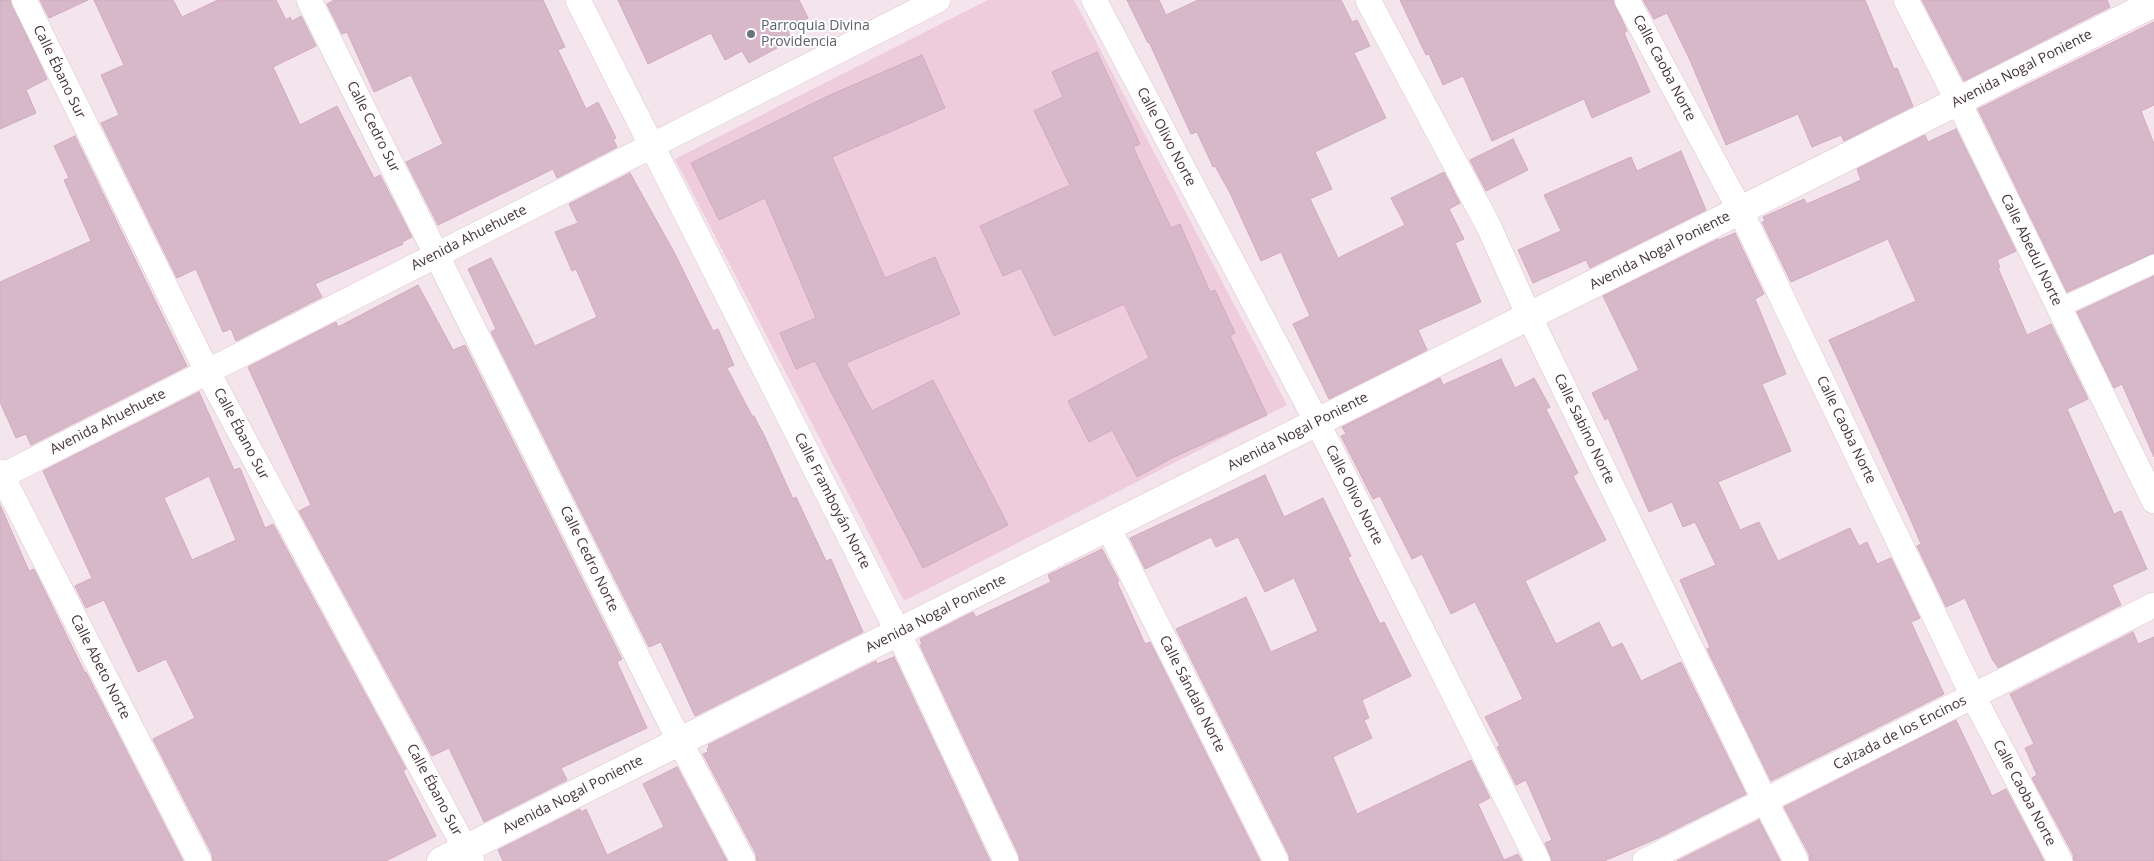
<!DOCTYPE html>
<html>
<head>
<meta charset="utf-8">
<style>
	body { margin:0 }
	canvas { display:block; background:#f4e4eb }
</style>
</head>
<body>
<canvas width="2154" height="861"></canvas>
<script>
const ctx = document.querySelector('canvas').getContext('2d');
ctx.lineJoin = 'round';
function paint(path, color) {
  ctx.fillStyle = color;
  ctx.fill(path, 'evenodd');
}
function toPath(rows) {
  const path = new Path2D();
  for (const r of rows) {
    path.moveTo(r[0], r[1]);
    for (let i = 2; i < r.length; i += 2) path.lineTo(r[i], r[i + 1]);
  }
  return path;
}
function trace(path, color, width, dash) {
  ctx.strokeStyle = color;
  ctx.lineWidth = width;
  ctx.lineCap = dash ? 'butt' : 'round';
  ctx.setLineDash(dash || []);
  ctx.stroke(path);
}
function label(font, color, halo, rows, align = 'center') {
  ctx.font = font + ' "Open Sans",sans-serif';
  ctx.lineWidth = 4;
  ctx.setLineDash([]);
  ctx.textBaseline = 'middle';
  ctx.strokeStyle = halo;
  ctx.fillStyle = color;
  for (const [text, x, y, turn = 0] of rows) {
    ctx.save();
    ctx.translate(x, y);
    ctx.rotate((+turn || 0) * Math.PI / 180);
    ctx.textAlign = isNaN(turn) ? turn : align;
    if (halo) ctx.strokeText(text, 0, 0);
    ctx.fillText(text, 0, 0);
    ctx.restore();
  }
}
const education = toPath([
	[988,0,1074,0,1287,405,904,601,675,159]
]);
const building = toPath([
	[0,0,10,0,47,79,26,90,36,113,0,129,0,0],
	[40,0,88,0,49,18,40,0],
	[94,0,173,0,182,17,218,0,276,0,286,20,290,17,292,21,301,16,316,46,273,67,300,125,337,106,374,178,380,175,412,237,402,242,403,244,315,284,322,297,236,341,231,329,223,332,196,269,177,278,101,123,119,115,101,75,124,65,94,0],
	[334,0,543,0,565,47,558,50,586,109,598,102,616,138,613,139,617,147,557,178,553,169,438,225,406,162,443,144,411,75,374,92,347,32,342,34,327,4,334,0],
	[618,0,799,0,808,18,787,29,792,40,749,63,742,51,725,60,711,33,648,64,618,0],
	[1127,0,1159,0,1166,15,1198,0,1341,0,1352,22,1357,20,1370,46,1354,53,1386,118,1315,152,1332,189,1310,199,1338,258,1405,225,1391,198,1444,172,1460,203,1449,209,1464,239,1455,243,1481,302,1418,330,1427,350,1329,399,1293,324,1310,316,1281,252,1261,261,1230,193,1215,166,1213,167,1197,132,1191,134,1149,42,1148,43,1127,0],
	[1400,0,1613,0,1627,31,1624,33,1650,92,1592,118,1584,99,1492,141,1463,76,1443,85,1429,54,1426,55,1400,0],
	[1643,0,1865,0,1894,69,1897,68,1913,106,1844,141,1841,135,1812,147,1798,114,1726,145,1689,58,1667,13,1654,19,1643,0],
	[1922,0,2107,0,2110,7,1964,81,1922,0],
	[2154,22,2154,105,2141,111,2154,144,2154,253,2067,292,1978,109,2154,22],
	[1097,52,1140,144,1133,147,1171,228,1180,224,1210,292,1215,290,1235,333,1230,336,1267,415,1174,457,1137,477,1112,430,1089,442,1068,401,1149,358,1124,304,1054,336,1021,268,1003,276,980,226,1070,185,1034,111,1063,97,1052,72,1097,52],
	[922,55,945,108,832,157,885,278,935,257,960,314,846,363,872,411,933,380,1008,525,923,568,815,361,796,369,780,333,816,318,765,198,719,220,691,163,828,96,922,55],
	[1956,129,2016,251,1997,260,2000,267,1998,268,2027,335,2051,324,2088,399,2067,409,2114,514,2121,511,2147,569,2112,585,2121,605,1998,668,1994,661,1993,661,1965,598,1946,607,1917,546,1921,544,1910,518,1829,340,1916,301,1888,239,1791,282,1762,222,1765,221,1763,217,1804,199,1807,204,1861,180,1857,169,1925,135,1928,142,1956,129],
	[75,136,187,366,31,445,26,434,16,438,0,402,0,282,91,241,64,180,69,178,54,146,75,136],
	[1513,139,1528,170,1486,191,1470,160,1513,139],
	[1681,151,1706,210,1590,268,1586,260,1533,283,1518,250,1561,231,1544,195,1631,157,1637,171,1681,151],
	[630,173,674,252,713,331,718,329,734,365,727,368,752,416,754,416,765,437,793,499,796,497,826,561,831,559,863,632,695,716,661,642,649,647,491,332,496,329,468,269,491,258,535,346,597,317,576,269,572,271,555,232,578,223,569,204,630,173],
	[1735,233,1764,294,1755,299,1786,374,1762,384,1791,451,1718,482,1740,530,1759,522,1778,561,1850,528,1859,546,1867,542,1877,564,1891,558,1920,618,1911,622,1944,694,1771,781,1707,649,1710,647,1680,580,1716,565,1695,522,1683,527,1672,502,1649,512,1608,418,1605,420,1592,393,1639,370,1603,296,1718,239,1719,240,1735,233],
	[2154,276,2154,457,2122,384,2114,388,2077,312,2154,276],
	[418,285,453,350,465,345,622,659,617,662,647,728,561,768,567,780,484,822,449,748,432,756,299,511,311,505,248,367,336,322,338,327,418,285],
	[1501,359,1515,388,1534,378,1550,407,1546,409,1578,473,1573,476,1606,540,1525,581,1556,644,1599,622,1612,648,1622,643,1641,681,1681,662,1746,794,1656,839,1604,861,1552,861,1545,843,1552,840,1526,780,1516,785,1497,747,1500,746,1485,717,1523,699,1475,602,1451,614,1422,554,1412,559,1380,496,1373,499,1341,436,1346,434,1342,427,1440,378,1443,385,1501,359],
	[199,392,234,470,240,468,265,528,273,524,406,769,403,771,436,836,386,861,213,861,212,854,153,739,195,718,166,659,138,672,104,600,86,608,75,586,92,578,43,471,199,392],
	[209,476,236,540,192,560,164,498,209,476],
	[1265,475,1284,517,1323,498,1351,556,1348,558,1380,624,1384,622,1411,676,1362,700,1369,718,1364,720,1372,738,1333,757,1357,814,1471,760,1490,798,1478,804,1504,860,1518,854,1522,861,1290,861,1289,855,1176,629,1246,597,1271,652,1318,631,1294,578,1265,592,1238,537,1216,547,1211,537,1145,569,1130,538,1265,475],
	[0,505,29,571,34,569,85,673,86,672,183,861,0,861,0,505],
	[1102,549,1119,581,1117,582,1145,644,1150,642,1260,861,1020,861,1019,855,920,645,922,644,920,639,973,612,976,617,1051,582,1048,575,1102,549],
	[2133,632,2138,644,2154,637,2154,861,2074,861,2073,854,2032,778,2037,775,2025,748,2034,744,2010,694,2133,632],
	[894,657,990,861,757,861,756,854,703,754,708,752,707,749,709,748,708,745,876,661,877,664,894,657],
	[1956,720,1992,796,2006,789,2044,861,1810,861,1809,854,1784,807,1956,720],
	[677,767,727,861,503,861,498,850,580,809,581,812,586,809,607,855,664,827,643,784,677,767],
	[1759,820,1780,861,1677,861,1759,820]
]);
const pedestrian = toPath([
	[2059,308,2154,264]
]);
const minor = toPath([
	[24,0,207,371,472,861],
	[309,0,680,742,743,861],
	[578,0,898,632,1006,861],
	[1094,0,1317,422,1538,861],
	[1368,0,1489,227,1529,316,1765,801,1796,861],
	[1627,0,1740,210,1973,696,2060,861],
	[1906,0,1958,101,2154,501],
	[0,472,199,861],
	[0,477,938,0],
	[1108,527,1276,861],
	[1645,861,2154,605]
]);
const tertiary = toPath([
	[441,861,2154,3]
]);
const markers = [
	[751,34,5,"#6b7280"]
];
const worshipNames = [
	["Parroquia Divina",761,26],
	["Providencia",761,42]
];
const streetNames = [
	["Calle Caoba Norte",1664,68,62],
	["Avenida Nogal Poniente",2022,69,-27],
	["Calle Ébano Sur",59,72,64],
	["Calle Cedro Sur",373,127,63],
	["Calle Olivo Norte",1166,137,62],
	["Avenida Ahuehuete",469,238,-27],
	["Calle Abedul Norte",2031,250,64],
	["Avenida Nogal Poniente",1660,251,-27],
	["Avenida Ahuehuete",108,422,-27],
	["Calle Sabino Norte",1584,429,64],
	["Calle Caoba Norte",1846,430,64],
	["Avenida Nogal Poniente",1298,432,-27],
	["Calle Ébano Sur",241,434,62],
	["Calle Olivo Norte",1354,495,63],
	["Calle Framboyán Norte",832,501,63],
	["Calle Cedro Norte",589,559,64],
	["Avenida Nogal Poniente",936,614,-27],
	["Calle Abeto Norte",100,667,63],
	["Calle Sándalo Norte",1192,694,63],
	["Calzada de los Encinos",1900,733,-27],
	["Calle Ébano Sur",434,790,62],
	["Calle Caoba Norte",2024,793,62],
	["Avenida Nogal Poniente",573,795,-27]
];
paint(education, '#efccdb');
paint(building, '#d7b8c8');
trace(building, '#d2abbf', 1);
trace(pedestrian, '#dbc0cd', 20);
trace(minor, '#dbc0cd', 26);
trace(tertiary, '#dbc0cd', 29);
trace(pedestrian, '#fff', 19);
trace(minor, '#fff', 25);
trace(tertiary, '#fff', 28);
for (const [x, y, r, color] of markers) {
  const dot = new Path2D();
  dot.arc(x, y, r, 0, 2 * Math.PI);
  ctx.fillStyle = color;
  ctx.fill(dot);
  trace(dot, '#fff', 2);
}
label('14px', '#5b616d', '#fff', worshipNames, 'left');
label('14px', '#47333e', '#fff', streetNames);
</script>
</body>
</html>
